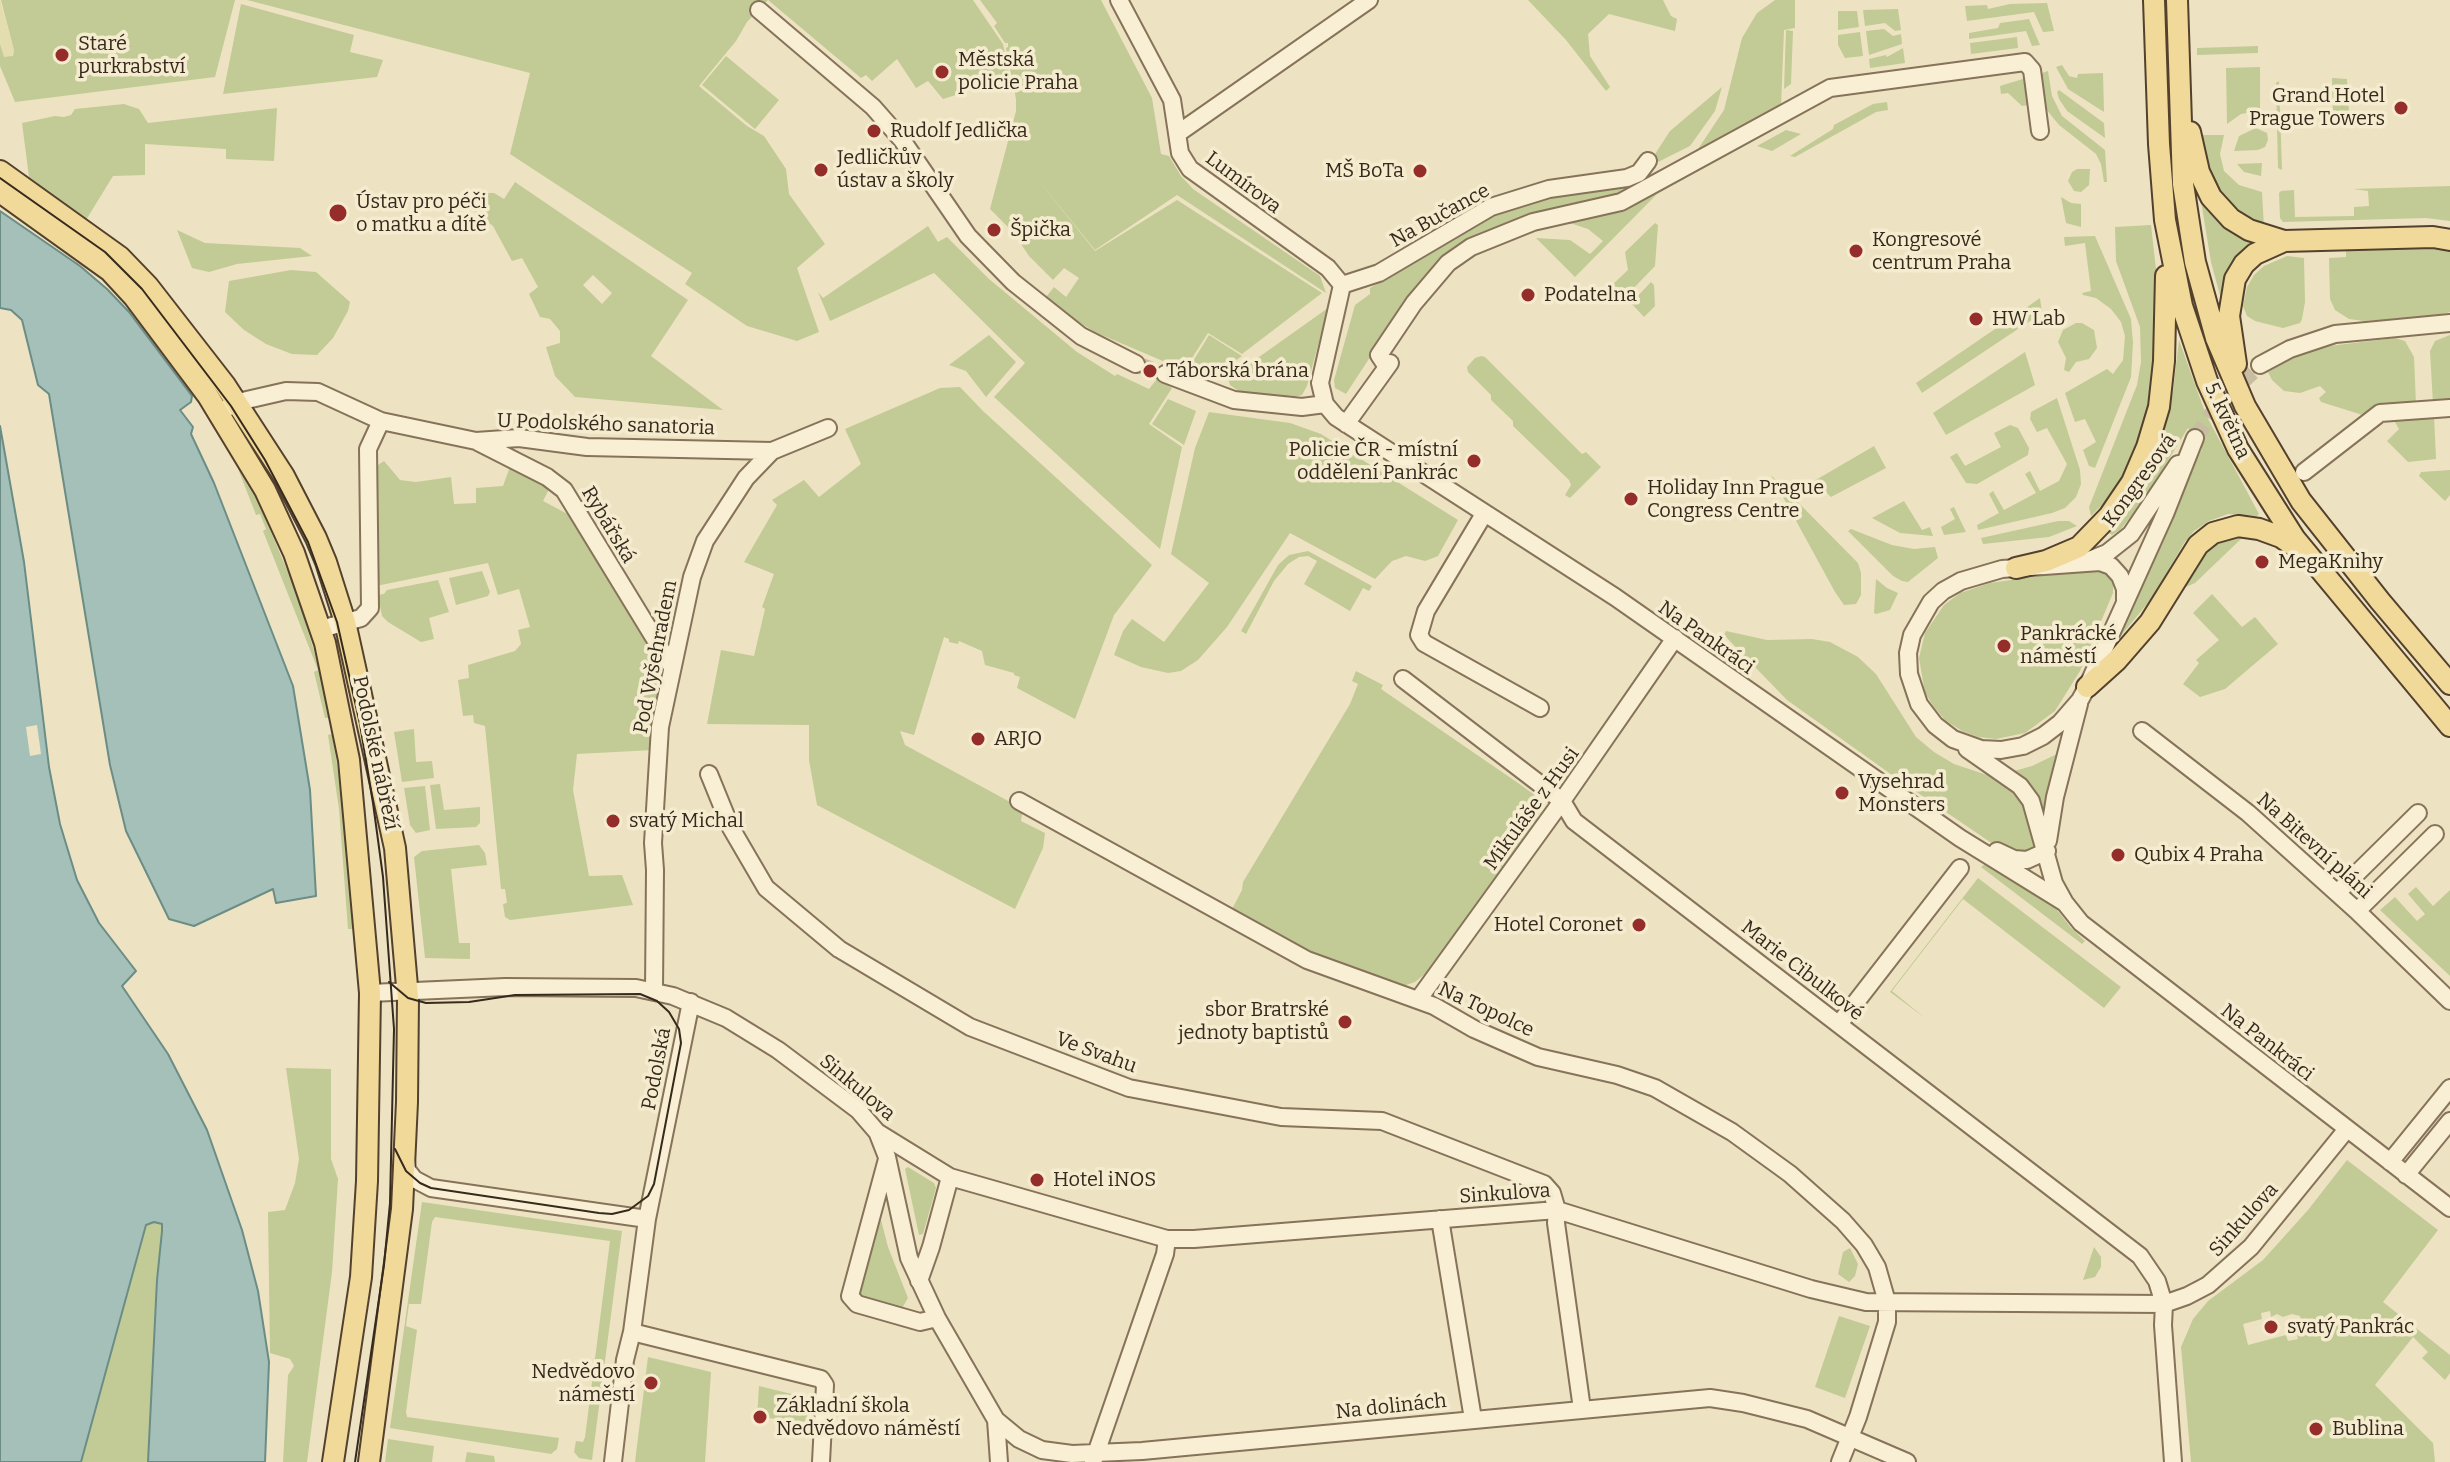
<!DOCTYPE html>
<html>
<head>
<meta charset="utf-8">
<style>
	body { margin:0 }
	canvas { display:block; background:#ede2c1 }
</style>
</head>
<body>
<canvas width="2450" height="1462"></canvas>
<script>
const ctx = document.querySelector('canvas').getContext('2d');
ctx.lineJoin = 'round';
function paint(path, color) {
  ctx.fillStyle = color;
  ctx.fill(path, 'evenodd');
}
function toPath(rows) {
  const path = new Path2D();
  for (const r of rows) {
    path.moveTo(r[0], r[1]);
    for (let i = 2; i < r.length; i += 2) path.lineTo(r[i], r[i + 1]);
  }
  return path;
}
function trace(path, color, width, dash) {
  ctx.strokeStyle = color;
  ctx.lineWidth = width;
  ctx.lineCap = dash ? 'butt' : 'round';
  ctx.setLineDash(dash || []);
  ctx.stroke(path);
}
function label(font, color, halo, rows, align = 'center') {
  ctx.font = font + ' Bitter,serif';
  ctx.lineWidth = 7;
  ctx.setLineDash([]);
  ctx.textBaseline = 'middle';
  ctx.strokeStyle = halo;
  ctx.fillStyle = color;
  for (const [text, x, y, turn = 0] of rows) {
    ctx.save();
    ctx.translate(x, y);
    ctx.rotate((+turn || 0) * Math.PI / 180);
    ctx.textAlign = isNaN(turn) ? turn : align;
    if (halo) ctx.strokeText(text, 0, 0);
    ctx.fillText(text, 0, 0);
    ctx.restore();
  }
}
const farmland = toPath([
	[0,0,14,50,11,58,4,57,0,44]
]);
const green = toPath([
	[1,0,235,0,215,77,15,102,0,66,0,44,4,57,13,56,14,50],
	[247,0,973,0,1003,44,1010,78,943,99,928,81,916,88,897,59,872,81,866,75,861,78,768,0,747,22,736,41,699,86,747,126,764,136,786,169,789,194,825,244,797,268,819,332,797,341,747,326,685,284,692,273,510,154,530,73],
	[980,0,1101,0,1152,98,1161,154,1169,156,1181,176,1193,189,1320,276,1326,293,1177,195,1095,250,1035,176,1095,251,1177,200,1322,293,1242,354,1208,333,1183,372,1170,364,1097,333,1067,315,1046,297,1054,287,1066,297,1079,278,1064,268,1053,280,1029,256,1013,232,990,209,1016,111,1016,99,1006,48,1008,47,1008,43,1005,43,994,26,997,23],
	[1528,0,1663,0,1671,16,1677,19,1675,31,1609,14,1588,34,1590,56,1610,87,1606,91,1566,40],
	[1775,0,1795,0,1795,28,1784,30,1781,107,1694,155,1724,110,1742,38,1757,13],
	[2047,3,2054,31,2043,32,2034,12,1967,21,1965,6,1987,5,1988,9,2010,4],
	[241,4,354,35,350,52,383,60,377,77,223,94],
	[1898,9,1901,30,1895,31,1885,23,1865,26,1863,10],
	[1838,11,1857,11,1859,27,1838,30],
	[2029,19,2040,45,2032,46,2026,31,1969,39,1969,33,1998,28,2000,23],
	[1884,29,1893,36,1901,34,1902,44,1869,55,1866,31],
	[1786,30,1793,31,1791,84,1784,89],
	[1860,32,1863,56,1845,58,1838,45,1838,35],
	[2017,37,2018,48,1971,54,1970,43],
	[2258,46,2258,53,2197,55,2197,48],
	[1903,48,1905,63,1870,68,1869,59,1886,55,1887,57],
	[726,56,779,100,755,129,702,85],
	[2062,65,2069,76,2077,78,2078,74,2103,73,2104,112,2068,89,2056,67],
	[2260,67,2260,111,2241,114,2227,124,2226,68],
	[2048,71,2052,96,2062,116,2105,150,2107,182,2104,182,2101,164,2096,154,2059,125,2046,109,2039,74],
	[2026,78,2030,105,2022,106,2008,93,2001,94,2000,86],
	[2332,78,2347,79,2349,113,2344,120,2333,120],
	[2279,81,2282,170,2278,168,2276,83],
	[1722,87,1715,111,1690,146,1658,162,1655,154,1670,131],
	[2059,90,2104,123,2105,138,2067,111,2059,99,2057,92],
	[1887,102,1888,110,1876,112,1795,157,1790,156,1833,129,1834,125,1873,104],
	[124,104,139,109,148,123,277,108,274,161,226,159,226,149,145,144,145,175,113,176,86,220,29,177,22,123,55,116,64,117,71,115,75,109],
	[1770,126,1777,128,1657,194,1575,277,1536,238,1570,240,1590,254,1603,241,1588,229,1567,222,1573,215],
	[2256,128,2267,133,2268,140,2265,147,2258,150,2234,151,2239,136],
	[1786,130,1801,134,1772,151,1757,146],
	[2198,135,2224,135,2220,154,2224,171,2239,185,2262,192,2264,228,2245,220,2215,193],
	[2262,163,2261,176,2244,172,2237,164],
	[2077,169,2090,169,2089,185,2081,192,2074,191,2068,181,2072,172],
	[515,182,688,300,651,356,723,410,575,397,555,376,546,347,560,343,560,331,550,319,540,317,529,294,538,287,522,258,512,261,493,226,474,211,476,193,494,193,504,199],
	[593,275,612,293,602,304,583,285],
	[1635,183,1638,186,1622,197,1525,220,1410,296,1346,394,1335,388,1334,380,1355,305,1370,294,1370,288,1476,224,1495,215,1537,201],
	[2450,186,2450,221,2426,218,2283,222,2280,218,2279,193,2281,191,2294,190,2295,217,2354,216,2354,207,2369,206,2368,191,2353,189],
	[2200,195,2263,239,2221,299,2211,262],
	[2061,197,2071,203,2081,204,2081,227,2066,223],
	[1655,223,1658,225,1655,266,1625,297,1613,284,1628,270,1625,252],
	[2151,225,2160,305,2150,406,2123,477,2113,494,2091,516,2089,507,2137,385,2141,362,2140,327,2116,261,2115,227],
	[928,226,938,242,947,237,989,279,1077,352,1115,376,1117,374,1149,389,1157,379,1172,388,1149,424,1182,447,1160,549,994,397,1025,363,934,273,830,321,818,292,823,298],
	[177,230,205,243,300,248,312,256,237,264,209,272,192,268],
	[2095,236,2131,319,2133,343,2131,377,2095,468,2089,466,2083,450,2096,442,2085,419,2075,422,2065,393,2107,369,2113,374,2123,360,2125,336,2121,322,2111,309,2096,298,2083,295,2082,293,2091,291,2085,243,2065,246,2064,237],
	[2428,245,2450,251,2450,312,2430,318,2364,321,2349,319,2335,310,2330,299,2329,258,2346,257,2346,248],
	[2287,256,2304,258,2305,302,2302,319,2300,323,2283,328,2255,321,2247,316,2243,306,2247,287,2254,275,2264,266],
	[291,270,316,272,350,302,348,311,333,338,317,355,292,354,266,344,244,330,225,312,229,281],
	[1651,282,1654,285,1655,306,1644,317,1631,303],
	[2040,298,2042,313,2027,323,2023,310],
	[1328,308,1307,386,1302,395,1295,397,1240,392,1230,385,1228,379],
	[2014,316,2018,329,1922,393,1916,383],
	[2076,323,2082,323,2094,330,2097,348,2089,359,2076,362,2069,372,2064,370,2066,358,2058,342,2063,330],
	[989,335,1016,362,986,397,966,371,949,365],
	[1209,335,1242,356,1214,376,1198,377,1187,371],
	[2450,335,2450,399,2446,403,2433,404,2430,351,2435,341],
	[2395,338,2405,341,2414,357,2416,405,2366,416,2321,402,2319,398,2326,392,2320,386,2300,393,2284,391,2272,380,2268,372,2295,356,2329,346],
	[2179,340,2206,415,2259,514,2257,516,2228,514,2209,521,2194,531,2184,543,2152,598,2119,638,2179,496,2202,449,2188,428,2142,503,2120,530,2112,535,2109,533,2126,511,2151,464,2173,391],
	[2025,352,2035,385,1946,435,1933,413],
	[1481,356,1485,357,1582,454,1586,452,1601,467,1570,498,1565,495,1571,485,1569,480,1513,426,1513,421,1491,400,1491,395,1468,372,1467,367,1475,358],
	[960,387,983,411,1152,565,1114,615,1075,719,1017,688,1020,677,1014,675,1014,673,985,665,982,651,959,641,958,644,949,642,949,639,944,637,914,735,900,731,905,745,1023,809,1021,821,1045,833,1043,848,1015,909,817,805,809,760,809,725,707,724,721,650,754,656,765,609,762,607,774,574,744,562,777,505,772,500,804,480,819,497,861,464,845,429,940,388],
	[2057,398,2080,470,2081,484,2076,497,2065,508,2052,513,1978,530,1977,525,1999,513,1989,494,1993,491,2004,510,2036,493,2025,474,2030,471,2040,491,2059,481,2067,464,2047,428,2037,432,2030,419,2031,412],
	[1168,399,1196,411,1184,445,1152,424],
	[1209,412,1290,423,1321,434,1458,520,1438,556,1425,561,1406,556,1392,561,1375,579,1290,533,1227,627,1198,660,1181,671,1168,673,1141,667,1114,655,1123,631,1132,619,1164,642,1209,583,1171,554,1195,448],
	[2434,416,2436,459,2408,462,2387,441,2399,429,2392,417],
	[2010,425,2018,428,2029,448,2028,455,1977,484,1966,483,1950,457,1957,453,1965,466,2001,447,1994,433],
	[1874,446,1886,468,1831,497,1814,481],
	[232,453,248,477,297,594,324,684,344,806,356,929,348,929,339,809,328,735,332,734,329,718,325,718,314,672,318,670,263,531,266,529,260,514,256,515],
	[384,461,400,480,416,482,451,477,454,504,476,503,476,488,503,486,512,461,550,487,543,501,577,519,665,665,656,707,653,750,577,754,573,790,589,876,622,875,633,905,510,920,505,917,503,904,507,903,505,889,501,889,485,726,474,723,473,715,463,716,458,680,469,678,468,665,515,651,521,644,518,630,530,627,519,589,498,595,488,563,376,586,372,476,378,465],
	[2450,470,2450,495,2445,501,2419,476,2421,472],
	[1771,475,1858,563,1861,573,1861,595,1856,604,1844,605,1835,592],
	[1904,501,1922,530,1930,527,1933,536,1900,533,1872,518],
	[1954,507,1966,532,1944,535,1941,527,1955,519,1950,509],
	[2058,521,2069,521,2077,526,2049,537,1983,544,1981,538],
	[1851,529,1892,545,1914,549,1935,547,1938,558,1908,582,1902,581,1893,576,1848,531],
	[2231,534,2251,537,2241,539,2195,583,2181,589,2208,546],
	[1308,551,1372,586,1369,591,1363,588,1350,611,1304,584,1317,561,1308,556,1299,557,1288,564,1274,581,1246,634,1241,631,1278,565,1289,555],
	[2093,568,2108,575,2113,583,2113,593,2080,671,2055,711,2025,733,1996,739,1978,737,1962,731,1945,720,1934,707,1925,693,1919,658,1925,633,1944,605,1960,593,1990,583],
	[482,571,490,592,488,596,456,605,449,578],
	[1876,579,1887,588,1898,593,1890,610,1876,614,1874,613],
	[438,580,449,612,429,618,434,639,421,642,388,622,382,616,378,595,384,594,387,590],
	[2212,594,2242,627,2255,617,2278,644,2225,689,2200,697,2183,684,2199,663,2196,660,2219,640,2193,613],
	[1701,631,1747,679,1747,681,1697,647],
	[1726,631,1767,640,1812,639,1830,642,1858,657,1876,674,1916,737,1934,752,1954,764,1990,776,2020,798,2027,809,2036,848,2026,853,2007,851,1990,842,1899,780,1787,700,1724,635],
	[1356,671,1383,685,1381,689,1518,783,1536,796,1540,804,1537,821,1433,967,1415,982,1403,986,1330,960,1230,913,1242,890,1243,882,1350,704,1358,684,1352,681],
	[414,729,416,762,432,761,434,778,402,782,394,732],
	[2057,754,2058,755,2045,812,2014,771,2032,766],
	[440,784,444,810,480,807,480,823,476,827,436,829,430,785],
	[425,786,430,830,416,833,410,825,404,788],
	[479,845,485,853,487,865,451,869,459,943,470,943,470,959,425,958,414,857,422,851],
	[1985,864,2031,886,2051,902,2071,928,2085,941,2082,944,1981,867],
	[1978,878,2121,987,2104,1008,1963,899,1892,991,1925,1018,1890,992],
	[2416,887,2433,906,2450,890,2450,976,2380,910,2395,897,2417,921,2425,914,2408,894],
	[286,1068,331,1069,331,1159,338,1179,332,1272,307,1462,283,1462,288,1375,294,1366,290,1359,270,1353,268,1212,285,1210,295,1183,299,1159],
	[2347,1160,2438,1230,2383,1302,2450,1355,2450,1373,2445,1380,2422,1358,2428,1352,2413,1337,2375,1385,2433,1443,2435,1462,2191,1462,2181,1347,2193,1319,2208,1301,2263,1260,2308,1210],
	[2270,1311,2271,1317,2277,1314,2283,1317,2292,1314,2300,1316,2302,1325,2296,1330,2298,1339,2288,1341,2286,1335,2248,1345,2243,1324,2262,1319,2261,1313],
	[908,1167,934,1183,936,1188,923,1234,919,1235,905,1169],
	[2255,1198,2264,1205,2241,1235,2232,1228],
	[422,1202,622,1231,592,1460,579,1458,574,1452,576,1441,583,1442,585,1437,610,1241,435,1217,432,1222,421,1304,409,1304,406,1326,417,1330,406,1412,407,1417,559,1438,557,1449,551,1454,390,1428],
	[880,1216,888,1247,908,1298,901,1310,861,1298,857,1293,875,1217],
	[154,1222,162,1224,162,1231,148,1462,81,1462,146,1225],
	[2094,1247,2101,1257,2101,1267,2095,1277,2083,1280],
	[1850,1248,1858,1264,1855,1276,1849,1282,1838,1274,1843,1252],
	[1839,1316,1870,1326,1845,1398,1815,1387],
	[648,1357,711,1372,705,1462,635,1462],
	[759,1386,808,1398,807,1422,757,1417],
	[388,1439,434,1446,432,1462,385,1462],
	[467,1452,494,1456,495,1462,465,1462]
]);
const water = toPath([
	[0,211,80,266,107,289,129,312,192,396,191,402,180,410,193,427,191,434,214,483,293,686,310,790,316,896,276,903,273,889,194,926,169,919,126,831,110,765,49,394,38,385,22,320,11,310,0,308,0,211],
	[0,426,24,562,49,767,60,824,77,880,99,923,136,971,122,986,168,1054,207,1130,242,1230,258,1291,269,1362,265,1462,148,1462,157,1280,162,1231,162,1224,154,1222,146,1225,81,1462,0,1462,0,426]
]);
const pier = toPath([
	[37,725,41,754,30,756,26,727]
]);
const minorTunnel = toPath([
	[1136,364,1165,374],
	[2195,438,2220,402,2260,365]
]);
const minor = toPath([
	[1119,0,1172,100,1180,153,1190,169,1328,268,1342,285],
	[759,10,873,107,902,140,968,236,1013,282,1081,336,1136,364],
	[1177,134,1369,0],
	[1342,285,1320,383,1325,404,1336,417,1615,597,1960,838,2065,903],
	[1342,285,1379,273,1491,207,1549,189,1627,178,1639,173,1648,161],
	[2260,365,2290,349,2335,334,2450,323],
	[1387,367,1379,355,1414,303,1448,263,1471,247,1533,222,1621,202,1830,88,2025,62,2032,70,2040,131],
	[1165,374,1234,400,1302,407,1325,404],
	[227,408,238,402,286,391,318,392,381,421,476,441,519,438,587,447,772,451,828,428],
	[1346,424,1390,363],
	[478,442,547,477,564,490,672,667],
	[2304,472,2380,413,2450,408],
	[1484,514,1426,611,1419,635,1424,643,1540,708],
	[2087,561,2107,553,2131,534,2178,464],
	[2125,602,2125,589,2120,576,2111,566,2100,562,2002,569,1961,581,1943,591,1931,602,1912,635,1908,653,1909,674,1919,704,1935,725,1953,739,1981,749,2001,750,2023,746,2043,736,2060,723,2080,700,2087,687,2165,514,2195,438],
	[321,629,361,618,370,608,368,449,381,421],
	[1403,679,1562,801,1574,821,2140,1256,2157,1281,2164,1304,2163,1325,2173,1462],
	[2142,731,2248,813,2357,911,2450,1001],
	[1967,749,2020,786,2031,801,2054,883,2065,903,2081,923,2450,1208],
	[709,774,731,828,766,888,839,949,970,1027,1129,1088,1281,1117,1382,1121,1544,1184,1552,1193,1557,1210,1556,1223,1582,1409],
	[1019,801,1307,960,1434,1006,1474,1029,1538,1057,1617,1075,1655,1088,1732,1132,1790,1174,1843,1221,1864,1245,1877,1267,1887,1302,1887,1322,1858,1417,1840,1462],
	[2048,841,2055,797,2079,704],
	[1997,851,2014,859,2027,860,2047,851],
	[2337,893,2418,813],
	[2357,911,2435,834],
	[654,991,655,870,653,843,660,727,692,577,705,541,746,478,772,451],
	[370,993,505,987,636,988,673,996,726,1018,778,1050,858,1110,877,1132,950,1177,1167,1239,1194,1239,1557,1210,1811,1289,1866,1302,2164,1304,2187,1296,2208,1285,2251,1247,2347,1129],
	[1418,1000,1562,801,1675,638],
	[1839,1024,1960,868],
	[878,1134,887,1157,909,1258,937,1318,996,1420,1019,1439,1042,1450,1072,1454,1142,1451,1710,1398,1743,1403,1807,1419,1907,1462],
	[887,1159,850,1296,857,1304,920,1322,937,1318],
	[406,1160,407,1170,414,1179,431,1188,647,1219],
	[2390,1162,2450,1088],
	[2406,1175,2450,1121],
	[1440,1219,1473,1419],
	[919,1281,931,1247,950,1177],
	[632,1332,821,1379,825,1385,821,1462],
	[996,1420,999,1462],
	[613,1462,625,1360,632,1332,647,1219,691,1002],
	[1093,1462,1165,1254,1167,1239]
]);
const major = toPath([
	[2154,0,2159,144,2165,220,2182,306,2207,381,2238,449,2295,539,2450,726],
	[2177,0,2183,184,2195,262,2216,338,2245,406,2301,501,2380,601,2450,684],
	[2190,132,2199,172,2211,197,2231,219,2249,230,2284,241,2433,237,2450,240],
	[0,171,120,257,148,286,225,385,284,476,316,538,326,562,345,622,395,848,408,998,407,1102,402,1209,369,1462],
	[0,192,110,271,134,297,208,396,265,490,294,553,325,643,349,760,370,993,367,1181,361,1277,333,1462],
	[2236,364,2229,316,2235,279,2244,264,2255,254,2284,241],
	[2016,568,2046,561,2079,547,2109,516,2132,482,2147,447,2159,407,2164,361,2166,276],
	[2087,687,2117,660,2150,622,2198,545,2213,533,2238,526,2259,529,2281,537,2297,548]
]);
const tram = toPath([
	[0,178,105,252,142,289,231,406,265,460,308,542,337,622,360,724,373,803,383,877,394,1029,390,1203,384,1265,355,1462],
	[389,982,408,998,426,1003,469,1002,515,995,640,994,657,1001,669,1012,679,1029,681,1043,654,1184,648,1196,629,1210,612,1214,599,1213,431,1188,420,1183,406,1171,395,1149]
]);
const markers = [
	[62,55,8,"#952e2a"],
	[942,72,8,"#952e2a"],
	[2401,108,8,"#952e2a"],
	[874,131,8,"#952e2a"],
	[821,170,8,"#952e2a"],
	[1420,171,8,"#952e2a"],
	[338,213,10,"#952e2a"],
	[994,230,8,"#952e2a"],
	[1856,251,8,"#952e2a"],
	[1528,295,8,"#952e2a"],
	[1976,319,8,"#952e2a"],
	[1150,371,8,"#952e2a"],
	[1474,461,8,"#952e2a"],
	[1631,499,8,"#952e2a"],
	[2262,562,8,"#952e2a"],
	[2004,646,8,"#952e2a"],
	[978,739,8,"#952e2a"],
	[1842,793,8,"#952e2a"],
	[613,821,8,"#952e2a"],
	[2118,855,8,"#952e2a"],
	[1639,925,8,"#952e2a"],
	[1345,1022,8,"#952e2a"],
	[1037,1180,8,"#952e2a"],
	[2271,1327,8,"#952e2a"],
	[651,1383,8,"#952e2a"],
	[760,1417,8,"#952e2a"],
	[2316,1429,8,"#952e2a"]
];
const poiNames = [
	["Staré",78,44],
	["purkrabství",78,67],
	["Městská",958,60],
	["policie Praha",958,83],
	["Grand Hotel",2385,96,"right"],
	["Prague Towers",2385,119,"right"],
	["Rudolf Jedlička",890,131],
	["Jedličkův",837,158],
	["ústav a školy",837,181],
	["MŠ BoTa",1404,171,"right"],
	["Ústav pro péči",356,202],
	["o matku a dítě",356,225],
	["Špička",1010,230],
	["Kongresové",1872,240],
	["centrum Praha",1872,263],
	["Podatelna",1544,295],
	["HW Lab",1992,319],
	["Táborská brána",1166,371],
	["Policie ČR - místní",1458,450,"right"],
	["oddělení Pankrác",1458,473,"right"],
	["Holiday Inn Prague",1647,488],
	["Congress Centre",1647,511],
	["MegaKnihy",2278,562],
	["Pankrácké",2020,634],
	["náměstí",2020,657],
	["ARJO",994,739],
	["Vysehrad",1858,782],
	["Monsters",1858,805],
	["svatý Michal",629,821],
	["Qubix 4 Praha",2134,855],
	["Hotel Coronet",1623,925,"right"],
	["sbor Bratrské",1329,1010,"right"],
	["jednoty baptistů",1329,1033,"right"],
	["Hotel iNOS",1053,1180],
	["svatý Pankrác",2287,1327],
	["Nedvědovo",635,1372,"right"],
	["náměstí",635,1395,"right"],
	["Základní škola",776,1406],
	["Nedvědovo náměstí",776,1429],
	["Bublina",2332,1429]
];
const streetNames = [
	["Lumírova",1243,183,37],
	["Na Bučance",1440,216,-29],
	["5. května",2227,421,65],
	["U Podolského sanatoria",606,425,2],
	["Kongresová",2140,481,-54],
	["Rybářská",608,525,59],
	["Na Pankráci",1706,638,35],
	["Pod Vyšehradem",656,657,-79],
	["Podolské nábřeží",375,753,78],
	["Mikuláše z Husi",1532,809,-54],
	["Na Bitevní pláni",2314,846,42],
	["Marie Cibulkové",1802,971,38],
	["Na Topolce",1486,1010,25],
	["Na Pankráci",2267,1043,38],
	["Ve Svahu",1096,1053,20],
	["Podolská",657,1069,-79],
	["Sinkulova",857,1088,40],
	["Sinkulova",1505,1194,-4],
	["Sinkulova",2244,1220,-48],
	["Na dolinách",1391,1407,-6]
];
paint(farmland, '#e3ddaf');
paint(green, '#c2cb95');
paint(water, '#a4c0b9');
trace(water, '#6b8d86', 2);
paint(pier, '#ede2c1');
trace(minorTunnel, '#c8bda0', 16, [16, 8]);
trace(minor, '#867359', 20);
trace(major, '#54412d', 24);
trace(minor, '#f8efd4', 16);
trace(major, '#f0d999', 20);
trace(tram, '#362a1d', 2);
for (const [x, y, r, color] of markers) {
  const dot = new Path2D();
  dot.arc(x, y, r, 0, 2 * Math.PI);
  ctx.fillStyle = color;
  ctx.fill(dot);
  trace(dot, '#f5ecd0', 3);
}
label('20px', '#362a1d', '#f5ecd0', poiNames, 'left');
label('20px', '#362a1d', '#f5ecd0', streetNames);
</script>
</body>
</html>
